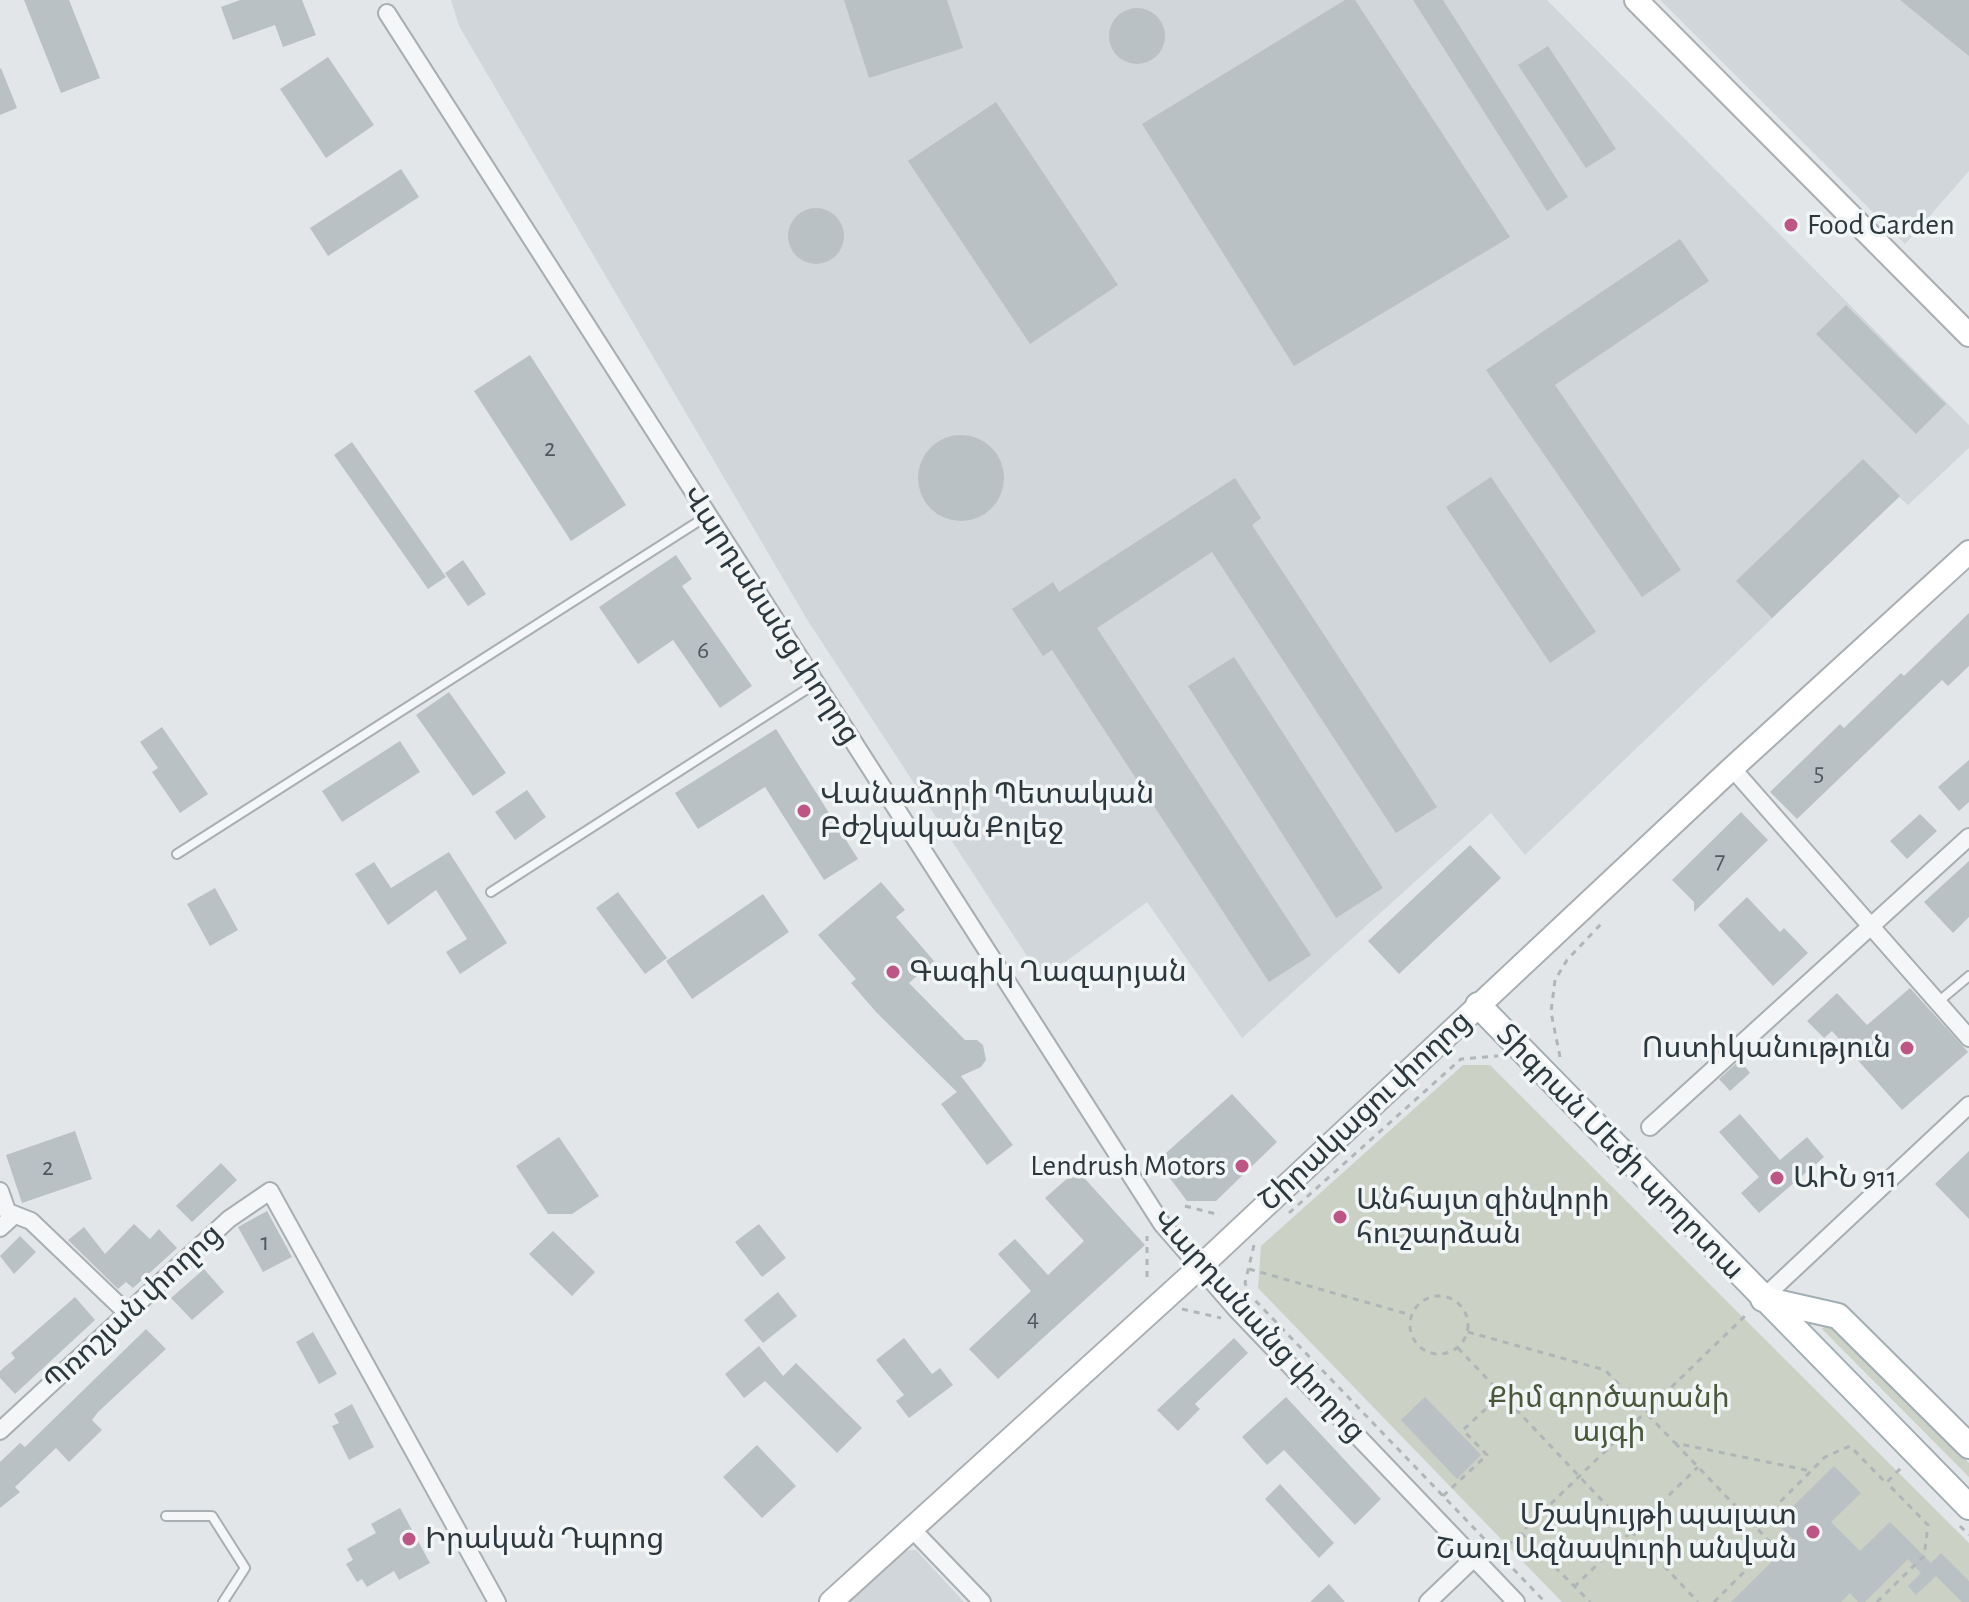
<!DOCTYPE html>
<html>
<head>
<meta charset="utf-8">
<style>
	body { margin:0 }
	canvas { display:block; background:#e2e6e8 }
</style>
</head>
<body>
<canvas width="1969" height="1602"></canvas>
<script>
const ctx = document.querySelector('canvas').getContext('2d');
ctx.lineJoin = 'round';
function paint(path, color) {
  ctx.fillStyle = color;
  ctx.fill(path, 'evenodd');
}
function toPath(rows) {
  const path = new Path2D();
  for (const r of rows) {
    if (r.length === 3) {
      path.moveTo(r[0] + r[2], r[1]);
      path.arc(r[0], r[1], r[2], 0, 2 * Math.PI);
      continue;
    }
    path.moveTo(r[0], r[1]);
    for (let i = 2; i < r.length; i += 2) path.lineTo(r[i], r[i + 1]);
  }
  return path;
}
function trace(path, color, width, dash) {
  ctx.strokeStyle = color;
  ctx.lineWidth = width;
  ctx.lineCap = dash ? 'butt' : 'round';
  ctx.setLineDash(dash || []);
  ctx.stroke(path);
}
function label(font, color, halo, rows, align = 'center') {
  ctx.font = font + ' "Alegreya Sans","Noto Sans Armenian",sans-serif';
  ctx.lineWidth = 7;
  ctx.setLineDash([]);
  ctx.textBaseline = 'middle';
  ctx.strokeStyle = halo;
  ctx.fillStyle = color;
  for (const [text, x, y, turn = 0] of rows) {
    ctx.save();
    ctx.translate(x, y);
    ctx.rotate((+turn || 0) * Math.PI / 180);
    ctx.textAlign = isNaN(turn) ? turn : align;
    if (halo) ctx.strokeText(text, 0, 0);
    ctx.fillText(text, 0, 0);
    ctx.restore();
  }
}
const built = toPath([
	[451,0,1547,0,1969,425,1969,448,1908,505,1899,497,1525,855,1491,813,1242,1038,1147,902,1042,979,808,621,459,26],
	[1660,0,1969,0,1969,171,1905,244],
	[916,1550,964,1602,840,1602,896,1551]
]);
const green = toPath([
	[1463,1065,1490,1065,1969,1543,1969,1602,1562,1602,1258,1288,1261,1246],
	[1828,1323,1969,1463,1969,1477,1822,1329]
]);
const building = toPath([
	[24,0,69,0,100,78,61,93],
	[240,0,302,0,316,35,283,47,275,25,233,40,221,7],
	[844,0,947,0,963,48,869,78],
	[1345,0,1355,0,1510,237,1294,366,1142,124],
	[1413,0,1443,0,1568,197,1547,211],
	[1900,0,1969,0,1969,56],
	[1137,36,28],
	[1548,46,1616,149,1586,168,1518,65],
	[328,57,374,125,326,158,280,89],
	[1,68,17,108,0,115,0,69],
	[996,102,1118,285,1030,344,908,161],
	[401,169,419,197,328,256,310,228],
	[816,236,28],
	[1680,239,1709,281,1555,385,1681,570,1642,597,1486,370],
	[1846,305,1946,404,1916,434,1816,334],
	[530,355,626,505,571,541,474,391],
	[961,478,43],
	[352,442,446,577,428,589,334,455],
	[1863,459,1900,496,1772,618,1736,581],
	[1491,477,1596,632,1550,663,1446,507],
	[1235,478,1261,518,1252,525,1437,807,1396,833,1212,552,1097,628,1311,955,1269,982,1052,650,1043,656,1012,609,1053,582,1059,592],
	[676,555,692,579,682,586,752,686,720,708,673,640,638,664,599,607],
	[463,560,486,594,468,606,445,573],
	[1969,613,1969,666,1948,686,1942,680,1797,819,1770,792,1840,724,1844,728,1901,673,1904,676],
	[1234,657,1383,888,1336,918,1188,686],
	[449,692,506,773,473,796,416,715],
	[162,727,208,794,180,813,152,772,158,768,140,742],
	[776,729,858,859,824,880,765,787,698,829,675,793],
	[400,741,420,772,342,822,322,791],
	[1969,760,1969,802,1959,811,1938,787],
	[527,790,546,817,515,840,495,812],
	[1741,812,1768,840,1694,912,1694,902,1672,880],
	[1920,814,1937,831,1907,859,1890,841],
	[1470,845,1501,878,1399,974,1368,941],
	[449,852,507,943,460,974,446,952,467,939,436,890,388,925,355,874,374,862,391,888],
	[1969,861,1969,917,1953,933,1924,902],
	[881,882,905,910,896,917,934,961,909,983,965,1040,977,1040,983,1045,986,1060,981,1067,961,1076,1013,1145,987,1165,941,1104,957,1092,876,1012,851,983,856,979,818,935],
	[215,888,238,930,210,946,187,904],
	[618,892,667,958,645,974,596,908],
	[763,894,789,932,692,999,666,961],
	[1747,897,1780,932,1784,928,1808,953,1773,986,1718,925],
	[1910,988,1968,1052,1902,1110,1832,1031,1824,1038,1807,1021,1837,993,1867,1025],
	[1740,1060,1750,1073,1730,1091,1719,1079],
	[1232,1094,1277,1142,1216,1201,1187,1201,1157,1161],
	[1740,1114,1780,1160,1807,1137,1824,1157,1759,1213,1741,1193,1759,1177,1719,1132],
	[75,1131,92,1179,22,1203,6,1155],
	[559,1137,599,1196,572,1214,548,1214,516,1166],
	[1969,1151,1969,1219,1935,1184],
	[221,1163,237,1180,192,1222,176,1206],
	[1077,1170,1145,1245,998,1379,969,1349,1031,1291,998,1254,1015,1239,1048,1275,1084,1241,1045,1198],
	[267,1211,292,1257,263,1272,238,1227],
	[134,1224,150,1239,159,1229,177,1248,133,1288,126,1282,118,1289,68,1240,84,1227,105,1254],
	[759,1224,786,1258,762,1277,735,1242],
	[553,1231,595,1272,572,1296,529,1254],
	[20,1236,36,1252,14,1274,0,1256],
	[204,1269,224,1292,192,1320,171,1298],
	[778,1292,797,1316,763,1343,744,1320],
	[75,1297,95,1320,15,1394,0,1378,0,1371,15,1358,11,1353],
	[146,1329,166,1349,98,1412,92,1420,102,1430,69,1462,56,1448,15,1487,20,1492,0,1508,0,1462,20,1443,25,1447],
	[313,1332,337,1374,319,1384,296,1342],
	[904,1338,932,1374,940,1368,953,1385,909,1418,896,1401,904,1395,876,1360],
	[1234,1338,1248,1353,1195,1404,1200,1409,1178,1431,1157,1410],
	[759,1346,783,1376,796,1363,862,1428,837,1453,765,1381,744,1398,725,1374],
	[1286,1397,1381,1499,1355,1525,1284,1450,1267,1465,1242,1437],
	[1425,1397,1481,1455,1457,1479,1401,1420],
	[352,1404,374,1447,349,1460,332,1426,339,1423,334,1414],
	[757,1445,796,1486,762,1518,723,1477],
	[1834,1466,1861,1493,1831,1522,1860,1551,1890,1522,1931,1563,1941,1553,1969,1581,1969,1602,1962,1602,1936,1576,1916,1595,1908,1586,1921,1573,1908,1559,1865,1602,1858,1602,1850,1593,1841,1602,1731,1602,1794,1540,1776,1523],
	[1280,1484,1334,1543,1319,1558,1265,1499],
	[400,1508,430,1563,399,1580,394,1571,367,1587,362,1579,357,1582,346,1564,353,1560,347,1549,376,1533,371,1524],
	[1329,1584,1345,1602,1310,1602]
]);
const path = toPath([
	[1560,1057,1551,1012,1555,980,1567,960,1601,924],
	[1185,1206,1220,1215],
	[1289,1213,1461,1059,1498,1056],
	[1254,1245,1245,1283,1250,1295,1545,1602],
	[1249,1269,1411,1315],
	[1147,1277,1147,1236],
	[1439,1325,29],
	[1182,1309,1221,1318],
	[1468,1332,1605,1370,1675,1443,1811,1471],
	[1458,1348,1698,1602],
	[1675,1443,1772,1544,1714,1602],
	[1443,1496,1487,1455,1463,1430,1502,1394],
	[1960,1526,1969,1535],
	[1755,1527,1825,1457,1850,1446,1886,1483,1902,1467],
	[1521,1533,1590,1602],
	[1499,1554,1749,1312],
	[1574,1587,1698,1467],
	[1877,1602,1924,1556,1928,1525,1887,1483]
]);
const lane = toPath([
	[177,854,707,516],
	[491,892,815,684],
	[1938,1002,1969,976],
	[166,1516,212,1516,245,1568,223,1602]
]);
const street = toPath([
	[387,13,1162,1224,1236,1309,1516,1602],
	[1732,768,1969,1038],
	[1650,1127,1969,837],
	[0,1191,10,1219,0,1228],
	[8,1212,31,1221,127,1313],
	[1762,1299,1969,1105],
	[0,1431,229,1219,270,1191,497,1602],
	[911,1528,982,1602],
	[1428,1602,1473,1559]
]);
const secondary = toPath([
	[1636,0,1969,335],
	[831,1602,1201,1266,1728,772,1969,552]
]);
const primary = toPath([
	[1478,1005,1969,1507],
	[1763,1299,1838,1316,1969,1446]
]);
const markers = [
	[1791,225,8,"#be5685"],
	[804,811,8,"#be5685"],
	[893,972,8,"#be5685"],
	[1907,1048,8,"#be5685"],
	[1242,1166,8,"#be5685"],
	[1777,1178,8,"#be5685"],
	[1340,1217,8,"#be5685"],
	[1813,1532,8,"#be5685"],
	[409,1539,8,"#be5685"]
];
const numberNames = [
	["2",550,448],
	["6",703,650],
	["5",1819,772],
	["7",1720,860],
	["2",48,1167],
	["1",265,1242],
	["4",1033,1318]
];
const poiNames = [
	["Food Garden",1807,225],
	["Վանաձորի Պետական",820,794],
	["Բժշկական Քոլեջ",820,828],
	["Գագիկ Ղազարյան",909,972],
	["Ոստիկանություն",1891,1048,"right"],
	["Lendrush Motors",1226,1166,"right"],
	["ԱԻՆ 911",1793,1178],
	["Անհայտ զինվորի",1356,1200],
	["հուշարձան",1356,1234],
	["Մշակույթի պալատ",1797,1515,"right"],
	["Շառլ Ազնավուրի անվան",1797,1549,"right"],
	["Իրական Դպրոց",425,1539]
];
const streetNames = [
	["Վարդանանց փողոց",771,615,57],
	["Շիրակացու փողոց",1365,1111,-43],
	["Տիգրան Մեծի պողոտա",1620,1152,46],
	["Պռոշյան փողոց",133,1308,-43],
	["Վարդանանց փողոց",1259,1325,48]
];
const parkNames = [
	["Քիմ գործարանի",1609,1398],
	["այգի",1609,1432]
];
paint(built, '#d0d6da');
paint(green, '#cbd1c4');
paint(building, '#b9c1c5');
trace(lane, '#a8aeb2', 12);
trace(street, '#a8aeb2', 20);
trace(secondary, '#a8aeb2', 26);
trace(primary, '#a2aeb3', 28);
trace(path, '#b0b5b8', 3, [6, 6]);
trace(lane, '#f4f6f7', 8);
trace(street, '#f4f6f7', 16);
trace(secondary, '#fff', 22);
trace(primary, '#fff', 24);
for (const [x, y, r, color] of markers) {
  const dot = new Path2D();
  dot.arc(x, y, r, 0, 2 * Math.PI);
  ctx.fillStyle = color;
  ctx.fill(dot);
  trace(dot, '#f1f5f6', 3);
}
label('26px', '#4f5a60', null, numberNames);
label('30px', '#2c383e', '#f1f5f6', poiNames, 'left');
label('30px', '#2c383e', '#f1f5f6', streetNames);
label('30px', '#49583b', '#f1f5f6', parkNames);
</script>
</body>
</html>
